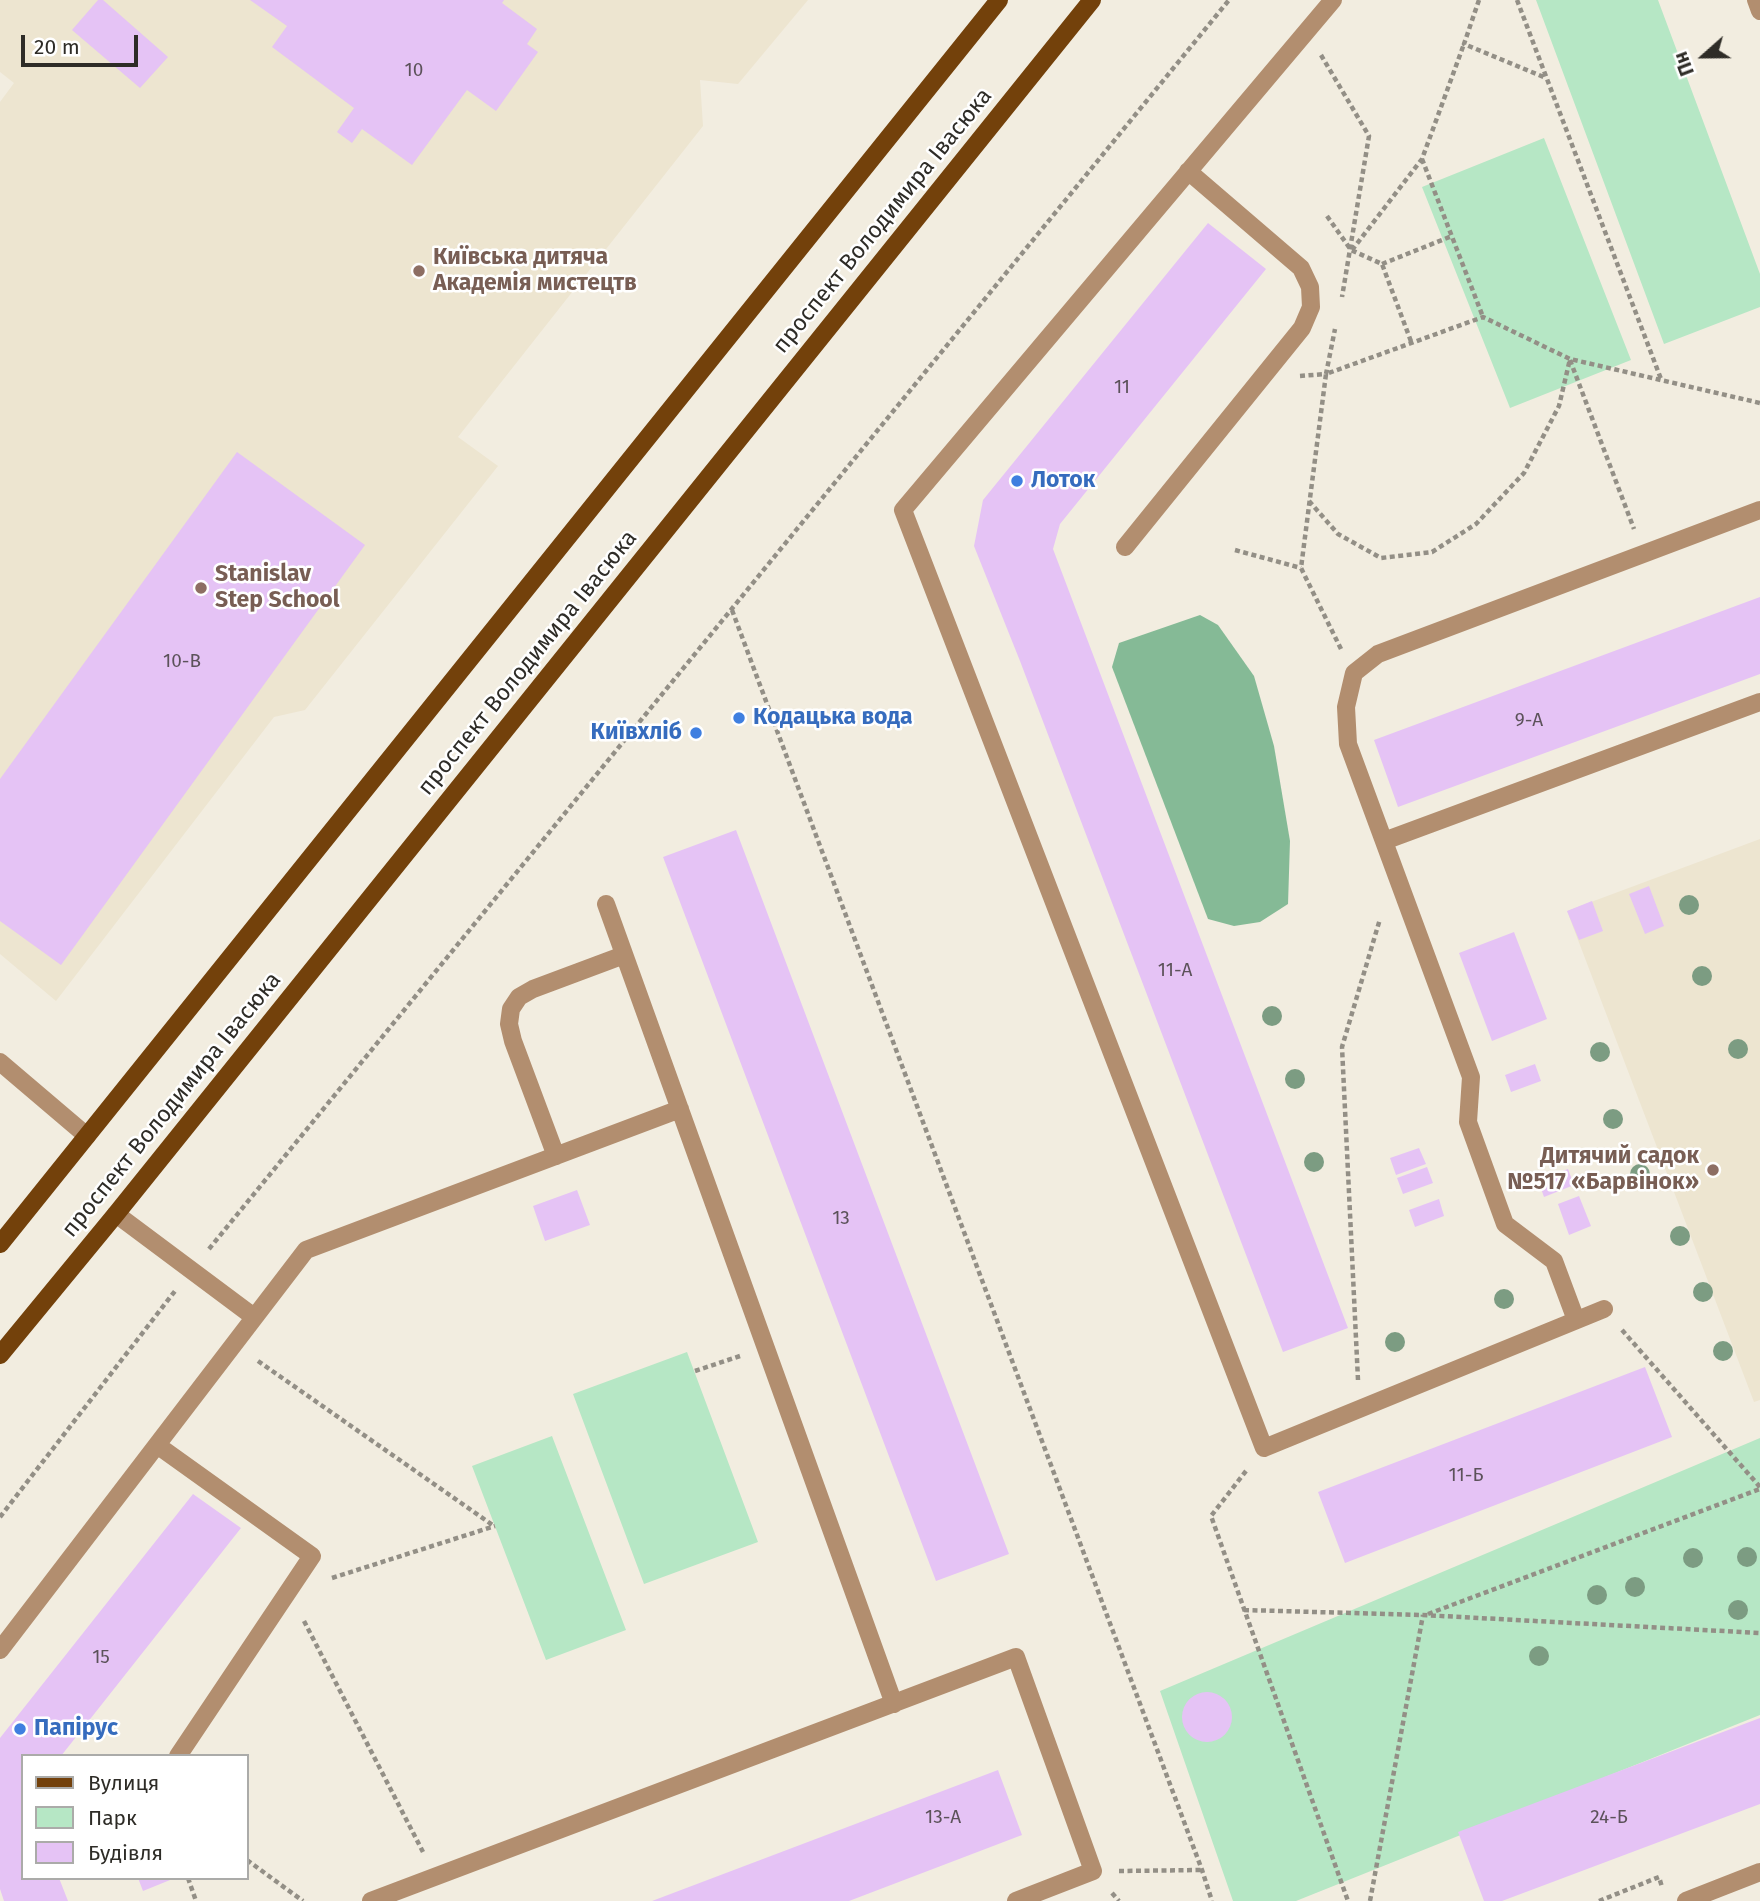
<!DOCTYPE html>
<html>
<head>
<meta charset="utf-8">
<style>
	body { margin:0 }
	#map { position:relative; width:1760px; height:1901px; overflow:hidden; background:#f2ede0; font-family:"Fira Sans",sans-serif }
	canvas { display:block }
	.legend { position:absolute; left:21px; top:1754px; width:228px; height:126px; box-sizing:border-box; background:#fff; border:2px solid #ababa9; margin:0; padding:9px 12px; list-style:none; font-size:21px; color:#2e2c27 }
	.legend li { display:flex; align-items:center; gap:14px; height:35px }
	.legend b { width:35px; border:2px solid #ababa9 }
	.north { position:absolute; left:1669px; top:21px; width:70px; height:70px; -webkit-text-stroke:5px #fff; paint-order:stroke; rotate:249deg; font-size:19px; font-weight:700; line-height:28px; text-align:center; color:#2e2c27 }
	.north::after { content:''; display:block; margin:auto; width:24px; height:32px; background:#2e2c27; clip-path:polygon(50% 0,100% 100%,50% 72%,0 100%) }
	.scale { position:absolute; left:21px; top:35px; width:117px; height:32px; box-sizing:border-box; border:4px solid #2e2c27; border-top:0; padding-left:9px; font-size:21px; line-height:24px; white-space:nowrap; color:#2e2c27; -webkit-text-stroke:5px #fff; paint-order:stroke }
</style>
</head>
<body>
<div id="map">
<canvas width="1760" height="1901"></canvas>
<ul class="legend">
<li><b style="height:9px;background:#73410b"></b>Вулиця</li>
<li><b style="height:19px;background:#b6e7c5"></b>Парк</li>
<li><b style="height:19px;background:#e5c3f5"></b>Будівля</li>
</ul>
<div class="north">Пн</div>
<div class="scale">20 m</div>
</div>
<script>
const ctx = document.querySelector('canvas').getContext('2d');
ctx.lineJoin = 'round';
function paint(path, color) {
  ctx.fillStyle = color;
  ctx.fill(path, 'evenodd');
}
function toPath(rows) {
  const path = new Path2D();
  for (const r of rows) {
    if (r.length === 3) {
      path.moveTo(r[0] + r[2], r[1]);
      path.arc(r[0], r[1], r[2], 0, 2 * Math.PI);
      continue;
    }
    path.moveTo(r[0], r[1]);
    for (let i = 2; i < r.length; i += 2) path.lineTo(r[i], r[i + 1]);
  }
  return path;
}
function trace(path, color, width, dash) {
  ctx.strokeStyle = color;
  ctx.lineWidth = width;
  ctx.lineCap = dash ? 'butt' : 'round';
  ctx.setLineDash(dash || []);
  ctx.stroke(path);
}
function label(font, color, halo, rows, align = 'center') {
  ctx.font = font + ' "Fira Sans",sans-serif';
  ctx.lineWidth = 5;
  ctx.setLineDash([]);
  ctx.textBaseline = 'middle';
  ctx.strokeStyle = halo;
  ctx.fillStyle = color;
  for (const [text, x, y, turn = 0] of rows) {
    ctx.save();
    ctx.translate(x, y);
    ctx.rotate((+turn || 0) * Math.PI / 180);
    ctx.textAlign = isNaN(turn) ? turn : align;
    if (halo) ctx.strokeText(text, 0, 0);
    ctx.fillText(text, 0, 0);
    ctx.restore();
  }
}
const built = toPath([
	[0,0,808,0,738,84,700,80,703,126,458,437,498,466,305,710,274,717,56,1001,0,954,0,102,14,83,0,72],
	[1760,839,1760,1400,1754,1402,1567,911]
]);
const green = toPath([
	[1536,0,1658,0,1760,274,1760,307,1664,344],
	[1544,138,1631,360,1510,408,1422,187],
	[687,1352,758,1542,644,1584,573,1394],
	[552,1436,626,1630,546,1660,472,1466],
	[1760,1438,1760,1715,1296,1901,1233,1901,1160,1691]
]);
const forest = toPath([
	[1200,615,1218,625,1254,676,1274,746,1290,841,1288,904,1260,922,1234,926,1208,919,1112,667,1119,643]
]);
const building = toPath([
	[98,0,103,0,168,57,140,88,72,30],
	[250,0,504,0,502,3,537,29,527,44,538,52,496,111,467,90,412,165,362,129,352,143,337,132,354,108,272,47,287,26],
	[1208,223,1266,269,1060,524,1053,549,1348,1328,1283,1352,1020,661,974,546,983,500],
	[237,452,365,545,61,965,0,921,0,779],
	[1760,597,1760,674,1398,807,1374,740],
	[736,830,1009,1554,936,1581,663,857],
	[1649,886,1664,926,1645,934,1629,894],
	[1592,901,1603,931,1579,940,1567,911],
	[1514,932,1547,1019,1492,1041,1459,953],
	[1535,1064,1541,1081,1511,1092,1505,1075],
	[1419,1148,1426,1164,1396,1175,1390,1158],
	[1427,1167,1433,1183,1403,1194,1397,1178],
	[1568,1169,1574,1185,1544,1197,1538,1180],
	[577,1190,590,1225,545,1241,533,1206],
	[1579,1196,1591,1226,1569,1235,1558,1204],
	[1439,1199,1444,1216,1415,1227,1409,1210],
	[1645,1367,1672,1437,1345,1563,1318,1492],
	[193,1494,241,1528,61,1756,23,1756,23,1878,59,1878,68,1901,4,1901,0,1889,0,1738],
	[1207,1717,25],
	[1760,1718,1760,1804,1502,1901,1484,1901,1458,1832],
	[998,1770,1022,1835,849,1901,652,1901],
	[138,1878,175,1878,143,1891]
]);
const path = toPath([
	[1479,0,1464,44,1546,78],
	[1517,0,1661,379],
	[1321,55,1369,136,1342,297],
	[1422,159,1483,317],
	[1327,216,1351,250,1382,264,1412,344],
	[1352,250,1422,159,1464,44],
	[1382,264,1452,236],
	[1570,360,1634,529],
	[1300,376,1326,374,1335,329],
	[1309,501,1338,534,1381,558,1432,552,1476,524,1524,473,1559,406,1570,359],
	[1235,550,1301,568],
	[732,610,1202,1870,1212,1901],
	[1341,649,1301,568,1326,374,1483,317,1570,359,1760,403],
	[209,1249,1229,0],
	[1622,1330,1760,1487],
	[258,1361,494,1526],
	[695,1371,740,1356],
	[1358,1380,1342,1047,1380,919],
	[1246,1471,1211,1516,1348,1901],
	[0,1517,175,1291],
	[332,1578,495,1526],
	[1244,1610,1423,1615,1760,1633],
	[1428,1614,1760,1489],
	[304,1621,423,1852],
	[247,1860,303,1901],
	[1119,1871,1202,1870],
	[188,1878,196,1901],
	[1112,1893,1119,1901],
	[1370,1901,1423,1615],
	[1599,1901,1659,1877,1662,1887]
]);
const minor = toPath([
	[1333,0,903,510,1264,1448,1604,1309],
	[1756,0,1760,11],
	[1125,547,1302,328,1311,307,1310,287,1301,268,1188,171],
	[1384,841,1760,702],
	[606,904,894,1704],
	[0,1062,87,1136],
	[556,1156,513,1041,509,1024,511,1009,519,997,533,989,624,955],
	[116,1214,254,1317],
	[1576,1320,1554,1261,1505,1224,1468,1122,1471,1077,1348,744,1346,707,1354,673,1378,654,1760,510],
	[157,1445,312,1556,178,1756],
	[0,1650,306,1250,680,1109],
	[371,1901,1016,1657,1093,1871,1016,1901],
	[1686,1901,1760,1872]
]);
const major = toPath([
	[0,1244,999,0],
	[0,1355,116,1214,1092,0]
]);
const trees = [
	[1689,905],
	[1702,976],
	[1272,1016],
	[1738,1049],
	[1600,1052],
	[1295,1079],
	[1613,1119],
	[1314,1162],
	[1640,1174],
	[1680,1236],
	[1703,1292],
	[1504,1299],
	[1395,1342],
	[1723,1351],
	[1747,1557],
	[1693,1558],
	[1635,1587],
	[1597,1595],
	[1738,1610],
	[1539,1656]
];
const markers = [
	[419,271,7,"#8d6e63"],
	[1017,481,7,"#3f7fe0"],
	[201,588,7,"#8d6e63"],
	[739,718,7,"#3f7fe0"],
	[696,733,7,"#3f7fe0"],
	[1713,1170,7,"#8d6e63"],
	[20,1729,7,"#3f7fe0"]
];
const numberNames = [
	["10",414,71],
	["11",1122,388],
	["10-В",182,662],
	["9-А",1529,721],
	["11-А",1175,971],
	["13",841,1219],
	["11-Б",1466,1476],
	["15",101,1658],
	["13-А",943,1818],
	["24-Б",1609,1818]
];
const streetNames = [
	["проспект Володимира Івасюка",883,221,-51],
	["проспект Володимира Івасюка",528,663,-51],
	["проспект Володимира Івасюка",172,1105,-51]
];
const educationNames = [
	["Київська дитяча",433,258],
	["Академія мистецтв",433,284],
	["Stanislav",215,575],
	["Step School",215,601],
	["Дитячий садок",1699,1157,"right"],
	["№517 «Барвінок»",1699,1183,"right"]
];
const shopNames = [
	["Лоток",1031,481],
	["Кодацька вода",753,718],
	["Київхліб",682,733,"right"],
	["Папірус",34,1729]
];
paint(built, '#ede5d0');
paint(green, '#b6e7c5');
paint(forest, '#85ba96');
paint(building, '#e5c3f5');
trace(path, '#938f86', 4.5, [5, 3.5]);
trace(minor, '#b28e6f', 18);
trace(major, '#73410b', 18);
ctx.fillStyle = '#7c9c82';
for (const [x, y] of trees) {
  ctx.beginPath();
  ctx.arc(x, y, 10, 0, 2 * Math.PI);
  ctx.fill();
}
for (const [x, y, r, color] of markers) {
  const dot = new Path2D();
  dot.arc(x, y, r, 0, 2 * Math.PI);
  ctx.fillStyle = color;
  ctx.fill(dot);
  trace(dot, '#fff', 2.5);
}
label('19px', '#5c525a', null, numberNames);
label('23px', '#2e2c27', '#fff', streetNames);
label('bold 23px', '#785e54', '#fff', educationNames, 'left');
label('bold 23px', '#366cbe', '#fff', shopNames, 'left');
</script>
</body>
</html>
